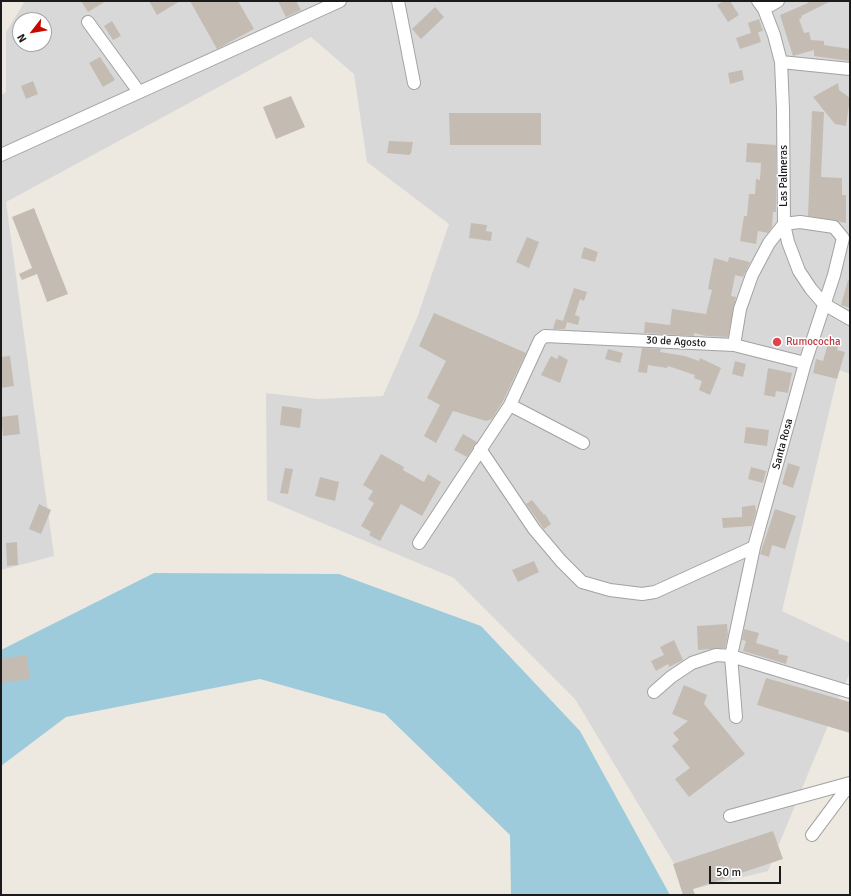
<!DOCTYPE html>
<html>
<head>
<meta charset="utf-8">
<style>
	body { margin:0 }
	#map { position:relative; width:851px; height:896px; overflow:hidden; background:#ede9e0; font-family:Signika,sans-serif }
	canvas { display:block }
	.frame { position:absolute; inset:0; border:2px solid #1b1b1b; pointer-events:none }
	.north { position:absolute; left:12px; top:12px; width:40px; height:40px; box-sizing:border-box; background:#fff; border:1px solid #a4a4a4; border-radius:50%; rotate:239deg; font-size:11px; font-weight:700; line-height:16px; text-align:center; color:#1b1b1b }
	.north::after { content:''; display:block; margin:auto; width:14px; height:18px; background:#c50b00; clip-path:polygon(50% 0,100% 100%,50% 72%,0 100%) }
	.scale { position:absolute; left:709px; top:866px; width:72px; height:18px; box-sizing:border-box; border:2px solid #1b1b1b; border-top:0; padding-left:5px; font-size:12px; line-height:14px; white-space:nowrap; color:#1b1b1b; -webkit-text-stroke:3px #fff; paint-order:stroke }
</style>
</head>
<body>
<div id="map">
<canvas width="851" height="896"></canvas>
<div class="frame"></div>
<div class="north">N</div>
<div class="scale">50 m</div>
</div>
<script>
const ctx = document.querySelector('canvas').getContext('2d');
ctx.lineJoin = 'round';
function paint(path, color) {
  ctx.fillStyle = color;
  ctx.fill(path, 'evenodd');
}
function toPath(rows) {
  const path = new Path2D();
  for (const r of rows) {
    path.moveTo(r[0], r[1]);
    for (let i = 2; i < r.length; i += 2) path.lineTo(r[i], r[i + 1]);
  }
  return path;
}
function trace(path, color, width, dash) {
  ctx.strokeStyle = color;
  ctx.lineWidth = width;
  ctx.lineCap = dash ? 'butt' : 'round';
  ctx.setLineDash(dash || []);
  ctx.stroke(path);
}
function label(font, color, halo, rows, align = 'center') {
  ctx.font = font + ' Signika,sans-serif';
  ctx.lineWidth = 3;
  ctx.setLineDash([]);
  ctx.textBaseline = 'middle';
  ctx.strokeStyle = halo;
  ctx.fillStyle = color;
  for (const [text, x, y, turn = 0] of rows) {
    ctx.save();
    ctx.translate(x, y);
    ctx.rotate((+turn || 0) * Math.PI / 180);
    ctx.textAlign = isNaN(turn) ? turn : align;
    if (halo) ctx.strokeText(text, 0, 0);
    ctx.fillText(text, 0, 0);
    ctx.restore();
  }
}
const residential = toPath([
	[25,1,850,1,850,374,839,370,782,611,850,643,850,672,768,871,690,890,575,699,454,578,267,500,266,393,317,399,383,396,417,318,449,224,367,162,354,74,311,37,6,202,54,556,1,570,1,95,6,92,6,32],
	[20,20,44,20,44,44,20,44]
]);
const water = toPath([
	[154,573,339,574,481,626,580,731,670,895,511,895,510,835,385,714,260,679,66,717,1,766,1,650]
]);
const building = toPath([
	[81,1,106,1,88,12],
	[149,1,180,1,157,15],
	[190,1,238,1,254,29,217,49],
	[278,1,296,1,301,10,286,17],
	[724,1,730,1,739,15,728,22,717,5],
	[807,1,831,1,801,16,802,18,799,19,804,33,809,32,811,40,824,41,824,45,850,49,850,61,814,56,814,50,793,56,780,15,808,3],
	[435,7,444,17,421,39,412,29],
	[759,19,763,31,758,32,761,42,740,49,736,38,751,33,748,23],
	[112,21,121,36,113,40,104,26],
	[100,57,115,80,103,87,89,63],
	[742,70,744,80,730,84,728,73],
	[33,81,38,94,26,99,21,86],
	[838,83,839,90,850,98,846,126,835,124,813,97],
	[291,96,305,127,276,139,263,107],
	[812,111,824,112,821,177,842,178,842,195,846,195,846,223,808,216],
	[449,113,541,113,541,145,450,145],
	[389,141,413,142,411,153,409,155,387,153],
	[747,143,776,145,776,212,773,212,772,227,768,233,758,231,756,244,740,241,744,216,747,216,749,194,755,194,756,179,760,180,761,163,746,162],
	[34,208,68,294,47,302,37,274,22,280,19,274,32,268,12,217],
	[471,223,487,225,486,231,492,232,491,241,469,238],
	[527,237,539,242,529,268,516,262],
	[584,247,598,252,595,262,581,258],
	[729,257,750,262,743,277,735,275,731,296,736,297,728,337,706,336,694,333,694,336,644,333,645,322,670,325,672,309,706,314,712,290,708,289,714,258,728,262],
	[848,280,850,281,850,308,841,305],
	[574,288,587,292,584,301,580,299,575,315,580,317,578,325,563,321],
	[434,313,526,353,503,401,492,419,486,421,453,411,436,443,424,436,440,405,427,398,446,361,419,346],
	[556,319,567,322,565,329,553,329],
	[829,340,839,343,837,350,845,352,837,379,813,373,816,359,823,361],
	[642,348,661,349,660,352,685,356,699,361,700,358,721,368,710,395,699,390,702,381,694,378,695,375,668,366,667,368,648,365,647,373,638,372],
	[608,349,623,353,620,363,605,359],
	[559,355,568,360,560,383,541,375,551,356,557,359],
	[10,356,14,386,1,388,1,357],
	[735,361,746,364,743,377,732,374],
	[768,368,792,373,788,393,776,391,775,397,764,395],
	[282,406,302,409,300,428,280,425],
	[18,415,20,434,3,436,1,417],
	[746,427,769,430,767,446,744,443],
	[463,434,477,442,467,457,454,450],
	[381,454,404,467,403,470,424,482,428,474,441,482,422,516,401,504,380,541,369,535,371,532,361,526,374,503,368,499,373,491,363,485],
	[788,463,800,467,793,488,782,484],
	[751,467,766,471,763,483,748,479],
	[285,468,293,469,288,494,280,493],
	[320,477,339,482,335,501,315,496],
	[532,500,544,515,545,514,551,524,544,529,526,504],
	[39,504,51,510,41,534,29,529],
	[755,505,756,512,752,526,723,528,722,518,742,517,742,507],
	[775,509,796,516,785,549,772,545,769,557,760,554],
	[17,542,18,565,7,566,6,543],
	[534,561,539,572,518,582,512,570],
	[727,624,728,635,725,648,698,650,697,626],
	[744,629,759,633,756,643,779,650,778,654,788,656,786,664,743,651,746,641,742,640],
	[674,640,683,660,669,667,668,664,656,671,651,661,664,655,660,647],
	[27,655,30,679,1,683,1,659],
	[766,678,850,702,850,733,757,705],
	[684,685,707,695,704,704,745,754,689,797,675,779,690,768,672,746,679,740,673,733,688,721,672,714],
	[773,831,783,859,693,889,695,895,683,895,673,864]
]);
const minor = toPath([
	[398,1,414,83],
	[758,1,764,9,774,35,781,62,783,109,784,224,788,242,799,271,811,289,824,304,850,319],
	[764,9,778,1],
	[88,22,139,92],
	[781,62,850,69],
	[1,155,340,1],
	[734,345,740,309,752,275,769,243,784,224],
	[510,405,583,443],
	[480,449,534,529,561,561,582,582,610,590,642,594,655,592,754,547],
	[419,543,510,405,540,340,545,336,734,345,805,363],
	[654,692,671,677,692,663,716,655,731,656,850,692],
	[736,717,731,656,754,547,805,363,834,275,843,238,834,227,800,222,784,224],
	[730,816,850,783],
	[812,835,850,784]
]);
const markers = [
	[777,342,5,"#e0444e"]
];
const streetNames = [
	["Las Palmeras",784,176,-90],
	["30 de Agosto",676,342,3],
	["Santa Rosa",783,444,-75]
];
const healthNames = [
	["Rumococha",786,342]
];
paint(residential, '#d9d8d8');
paint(water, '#9ecbdc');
paint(building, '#c4bcb3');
trace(minor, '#a2a2a2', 14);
trace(minor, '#fff', 12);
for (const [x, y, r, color] of markers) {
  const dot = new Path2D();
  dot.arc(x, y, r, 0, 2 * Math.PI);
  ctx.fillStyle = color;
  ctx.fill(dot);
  trace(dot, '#fff', 1.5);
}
label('11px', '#1b1b1b', '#fff', streetNames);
label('11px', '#be3a42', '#fff', healthNames, 'left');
</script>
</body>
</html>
